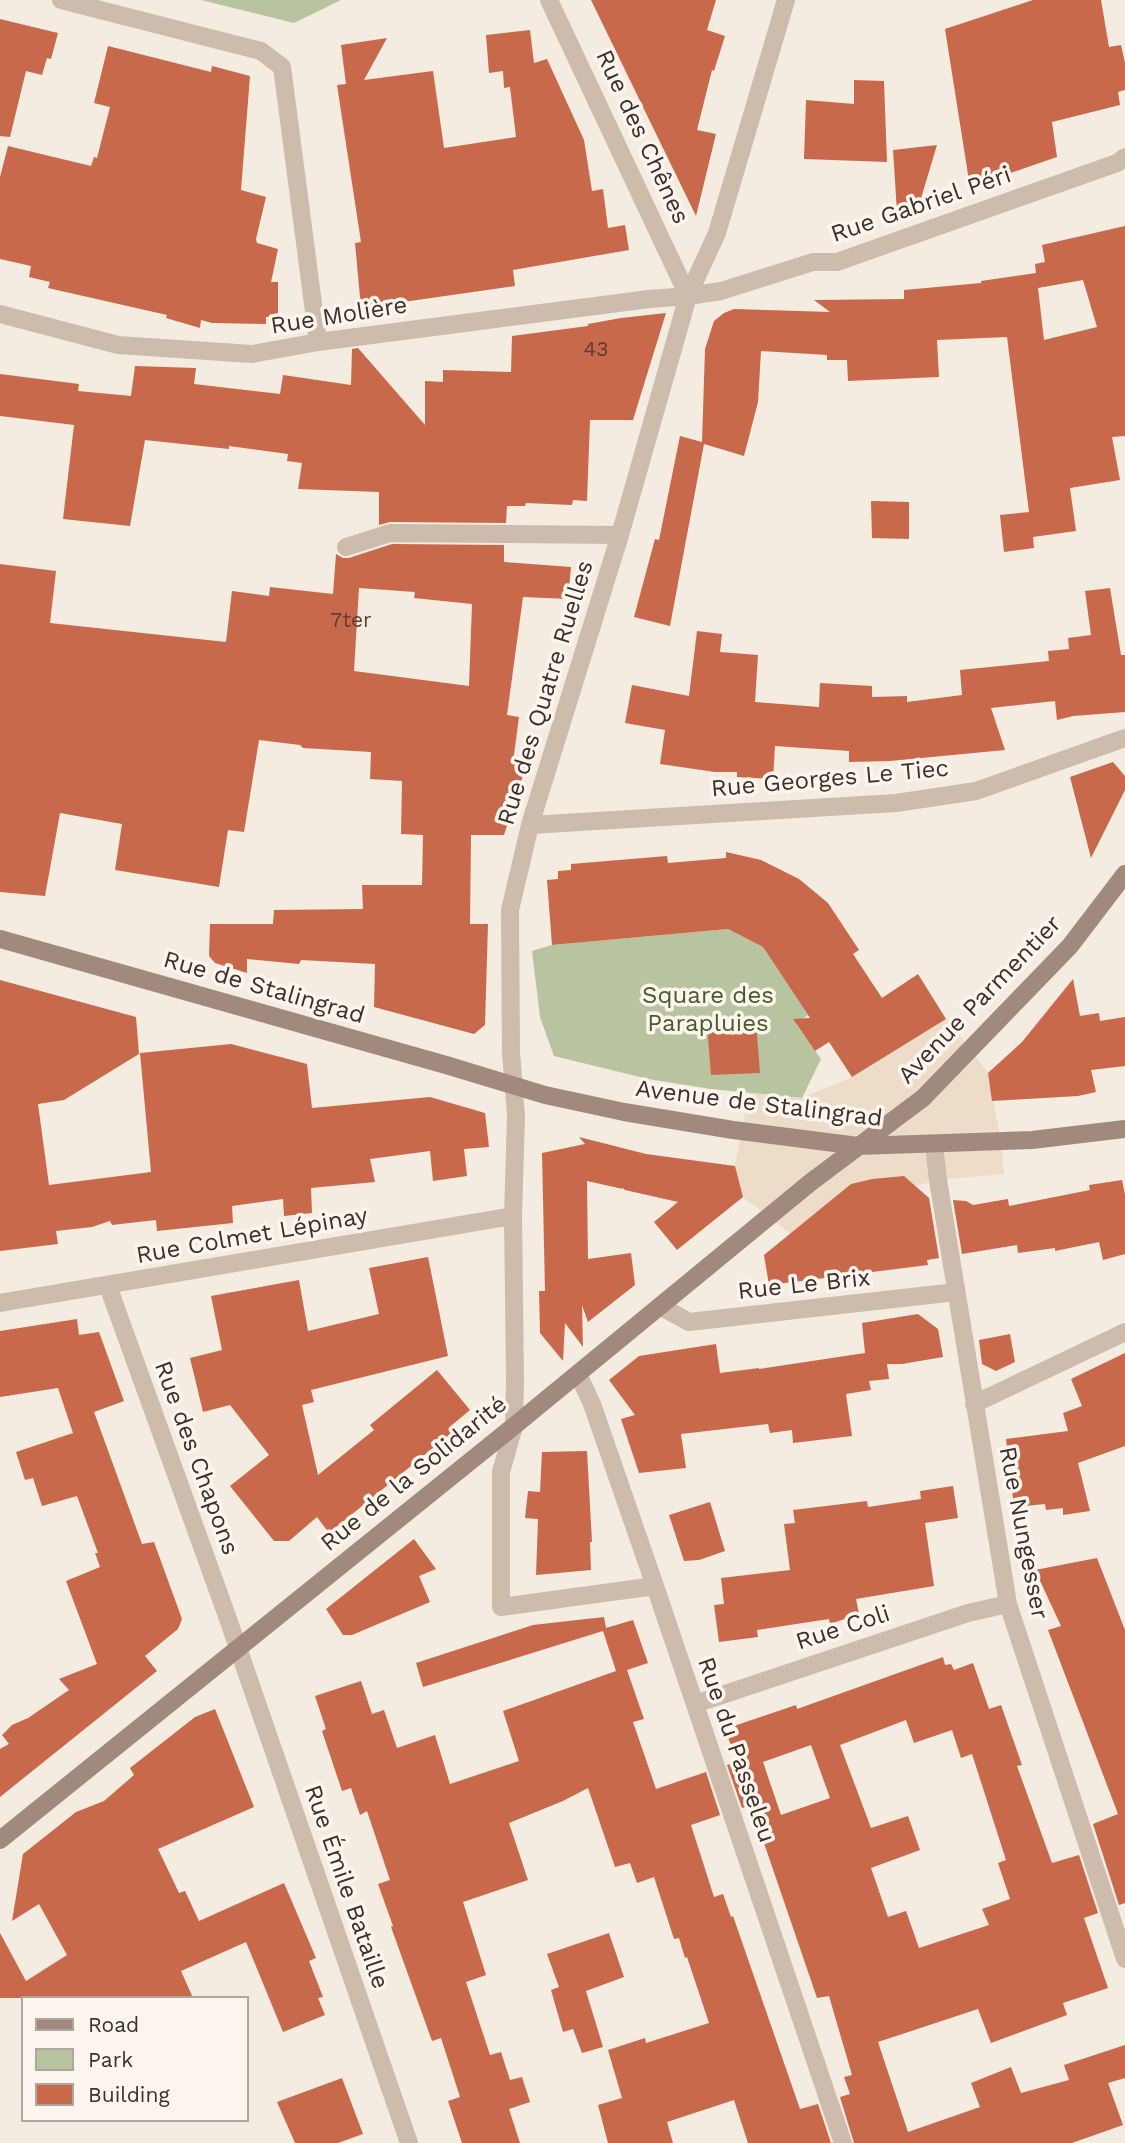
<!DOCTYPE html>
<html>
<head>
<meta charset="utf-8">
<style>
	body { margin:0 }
	#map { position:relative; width:1125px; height:2143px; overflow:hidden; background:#f4ebe1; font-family:"Work Sans",sans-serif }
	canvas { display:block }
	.legend { position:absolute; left:21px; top:1996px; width:228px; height:126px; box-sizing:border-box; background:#fbf5ee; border:2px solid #aea6a0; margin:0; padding:9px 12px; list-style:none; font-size:21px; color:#3b302b }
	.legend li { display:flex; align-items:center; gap:14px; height:35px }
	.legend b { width:35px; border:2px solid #aea6a0 }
</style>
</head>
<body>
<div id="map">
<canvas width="1125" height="2143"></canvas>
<ul class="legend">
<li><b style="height:9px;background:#a18a7d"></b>Road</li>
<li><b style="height:19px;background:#b8c4a0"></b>Park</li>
<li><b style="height:19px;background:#c8694b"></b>Building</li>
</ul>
</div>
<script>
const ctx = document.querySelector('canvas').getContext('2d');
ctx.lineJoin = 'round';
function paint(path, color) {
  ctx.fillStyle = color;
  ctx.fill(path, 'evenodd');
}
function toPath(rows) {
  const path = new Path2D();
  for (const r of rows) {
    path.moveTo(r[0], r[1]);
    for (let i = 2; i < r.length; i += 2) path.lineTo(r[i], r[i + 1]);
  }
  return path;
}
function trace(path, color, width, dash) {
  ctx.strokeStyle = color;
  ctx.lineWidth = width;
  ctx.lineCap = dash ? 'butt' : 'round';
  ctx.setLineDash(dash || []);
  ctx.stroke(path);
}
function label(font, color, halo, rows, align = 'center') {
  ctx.font = font + ' "Work Sans",sans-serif';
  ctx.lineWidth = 7;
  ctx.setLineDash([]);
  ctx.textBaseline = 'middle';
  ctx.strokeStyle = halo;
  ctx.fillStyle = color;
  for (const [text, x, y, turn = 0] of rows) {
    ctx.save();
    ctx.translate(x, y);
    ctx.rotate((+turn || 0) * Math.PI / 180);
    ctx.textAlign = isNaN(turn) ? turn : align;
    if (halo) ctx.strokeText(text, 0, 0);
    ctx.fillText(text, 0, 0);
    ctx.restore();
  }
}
const green = toPath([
	[201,0,341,0,294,23],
	[728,929,763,947,808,1015,796,1024,821,1059,802,1098,711,1089,648,1079,554,1056,540,1017,532,951,552,945]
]);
const plaza = toPath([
	[946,1018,988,1073,1001,1141,1004,1174,938,1180,915,1186,903,1176,872,1179,851,1184,791,1234,743,1197,735,1166,749,1093,802,1098,852,1077]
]);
const building = toPath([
	[591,0,716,0,707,30,725,36,714,71,712,70,697,130,716,134,696,216],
	[1033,0,1101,0,1109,47,1121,45,1125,63,1125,90,1118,92,1120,105,1052,122,1057,157,970,187,945,29],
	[0,19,58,33,51,59,47,58,42,75,26,71,10,137,0,136],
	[530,30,534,63,547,59,584,140,592,191,603,189,608,228,625,225,629,250,513,270,515,286,361,308,355,243,361,242,337,85,346,84,341,45,387,38,364,80,433,71,444,148,516,137,510,87,504,88,503,71,489,73,486,35],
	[108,46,211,72,212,66,250,76,241,190,266,197,256,239,257,243,278,249,271,282,278,282,278,317,266,317,266,324,212,323,201,320,200,328,166,318,167,315,48,288,50,282,29,277,31,266,0,259,0,177,8,146,91,166,94,157,97,158,110,107,94,103],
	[854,80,884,81,887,162,804,159,806,100,854,104],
	[937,145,919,205,897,212,893,150],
	[1125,226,1125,436,1112,437,1120,480,1070,488,1076,531,1033,537,1034,548,1004,552,1000,515,1029,512,1007,337,937,340,939,377,848,381,847,360,827,360,827,355,761,351,758,402,744,456,704,444,670,626,634,617,655,539,659,540,680,436,702,442,705,349,714,321,724,313,734,309,830,312,814,300,904,299,904,290,981,283,981,281,1036,273,1035,264,1045,262,1042,245],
	[1083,280,1097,327,1044,340,1038,288],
	[666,313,633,420,590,420,587,501,573,500,572,505,526,503,525,506,507,506,506,523,390,522,379,525,379,492,298,489,302,463,287,461,288,454,229,446,229,449,145,440,130,526,63,519,74,425,0,416,0,374,79,384,78,391,131,396,135,366,196,368,194,384,280,394,283,375,351,385,352,349,358,348,425,425,425,381,443,382,443,370,511,372,512,336,588,326,588,324,621,318],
	[871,501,909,502,909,539,872,538],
	[392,544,504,545,504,562,571,567,568,599,523,597,507,715,519,717,513,762,527,763,504,835,471,835,470,924,488,924,485,1025,474,1034,374,1007,375,964,301,960,299,964,247,959,247,973,215,963,209,956,210,924,273,924,274,910,363,909,362,885,422,885,423,835,401,834,402,781,370,779,371,752,303,748,300,745,259,740,244,832,228,830,219,887,115,870,122,824,60,813,45,896,0,892,0,564,56,571,50,623,226,642,232,591,269,596,270,587,333,594,336,554,343,558,349,558],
	[359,588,415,592,414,598,472,604,469,686,354,671],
	[1110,588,1121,655,1125,655,1125,712,1073,716,1057,720,1055,701,991,708,1005,750,890,761,849,762,849,751,775,746,773,779,737,777,737,772,715,772,660,764,665,730,625,723,632,685,689,696,697,631,722,634,720,652,758,655,755,702,819,707,820,683,872,686,872,697,907,696,907,702,962,695,960,670,1049,661,1048,651,1069,649,1068,638,1091,635,1085,591],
	[1113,762,1125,776,1125,790,1091,858,1070,777],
	[726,852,761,860,799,879,828,903,859,950,853,954,882,998,918,974,946,1019,852,1077,829,1042,815,1051,793,1019,810,1018,763,947,728,929,552,945,547,880,558,879,558,871,571,870,571,864,667,856,668,863,726,858],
	[1073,979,1080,1016,1099,1013,1100,1021,1125,1017,1125,1066,1091,1070,1096,1092,1078,1096,992,1101,988,1073,1022,1042],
	[0,980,136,1017,139,1054,64,1100,38,1104,49,1185,151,1172,140,1053,231,1044,307,1064,312,1108,430,1097,485,1113,489,1147,464,1149,467,1176,433,1181,430,1151,370,1159,375,1182,311,1188,312,1213,284,1216,283,1199,232,1206,233,1223,157,1231,156,1220,112,1225,110,1221,92,1227,56,1231,58,1244,0,1251],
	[756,1022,760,1073,711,1075,707,1026],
	[579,1137,646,1154,735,1166,743,1197,677,1250,654,1222,678,1202,625,1190,622,1187,623,1189,587,1181,588,1259,631,1253,635,1285,588,1322,582,1305,583,1347,565,1323,563,1361,540,1333,539,1291,545,1291,542,1153,585,1144],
	[904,1176,929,1198,939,1258,927,1260,928,1265,769,1285,764,1255,851,1184,872,1179],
	[1122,1180,1125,1195,1125,1254,1103,1260,1099,1242,1055,1251,1055,1248,1018,1253,1017,1245,962,1254,953,1200,966,1201,973,1205,1008,1199,1009,1206,1090,1190,1089,1185],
	[428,1257,448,1356,311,1390,314,1402,302,1405,318,1475,374,1430,370,1425,437,1370,470,1410,452,1425,455,1430,329,1533,317,1517,289,1541,274,1541,230,1486,269,1455,230,1405,203,1412,190,1358,222,1350,211,1296,299,1280,308,1331,379,1314,369,1268],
	[918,1314,938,1329,943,1357,902,1364,887,1364,889,1379,869,1381,871,1390,846,1394,852,1436,793,1443,792,1430,770,1433,768,1424,681,1434,686,1468,639,1473,621,1419,635,1415,609,1380,639,1356,716,1344,720,1373,759,1368,759,1369,865,1353,862,1323],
	[77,1319,79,1335,99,1332,124,1401,94,1412,142,1544,154,1542,182,1619,178,1629,145,1656,157,1671,0,1797,0,1749,9,1744,2,1735,12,1725,28,1718,69,1690,59,1679,97,1664,66,1581,100,1567,95,1553,98,1553,77,1496,42,1506,33,1478,25,1480,16,1452,73,1433,58,1388,0,1397,0,1331],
	[1010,1334,1015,1362,996,1371,982,1364,979,1340],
	[1125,1353,1125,1446,1078,1463,1090,1511,1063,1515,1063,1508,1046,1510,1045,1504,1014,1507,1006,1439,1068,1431,1063,1413,1082,1406,1071,1379],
	[587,1451,592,1542,590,1542,591,1570,536,1575,538,1519,525,1518,528,1491,540,1492,542,1452],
	[953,1486,958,1518,925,1523,934,1586,856,1599,859,1614,830,1624,829,1619,757,1630,758,1637,719,1642,714,1605,724,1604,721,1578,790,1570,784,1524,795,1523,793,1510,867,1501,868,1507,921,1499,920,1491],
	[710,1502,725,1551,699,1560,684,1561,669,1515],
	[414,1539,436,1569,419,1576,430,1602,352,1635,343,1635,326,1609],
	[1097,1558,1125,1630,1125,1903,1119,1905,1093,1824,1118,1814,1048,1630,1061,1626,1035,1570],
	[604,1617,606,1628,633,1620,648,1663,627,1670,644,1719,633,1722,656,1789,706,1772,720,1815,691,1825,714,1897,723,1894,731,1917,733,1916,800,2109,818,2104,831,2143,748,2143,734,2100,667,2122,673,2143,608,2143,598,2105,622,2098,608,2050,645,2038,646,2043,709,2023,687,1957,685,1958,679,1938,674,1939,654,1877,637,1883,630,1863,615,1867,588,1788,563,1801,509,1823,528,1880,463,1902,486,1975,466,1982,490,2055,501,2052,510,2080,522,2077,530,2102,509,2109,520,2143,462,2143,448,2101,460,2097,441,2038,432,2041,391,1927,393,1926,378,1884,390,1880,367,1811,360,1815,351,1788,342,1791,322,1731,326,1729,315,1696,361,1681,372,1714,384,1710,397,1748,435,1735,450,1784,519,1761,503,1711,616,1671,603,1631,423,1687,416,1663,533,1625],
	[943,1657,945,1665,951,1664,954,1670,973,1663,989,1709,1001,1705,1022,1765,1017,1766,1052,1863,1079,1855,1098,1913,1084,1918,1108,1988,1063,2003,1067,2015,991,2043,978,2009,878,2042,908,2132,980,2107,971,2083,1011,2067,1021,2093,1069,2080,1064,2065,1125,2045,1125,2078,1108,2083,1123,2125,1072,2143,854,2143,840,2097,850,2094,844,2077,852,2075,829,1996,817,1998,751,1805,742,1808,727,1765,737,1762,725,1729,796,1705,797,1709],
	[906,1720,914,1743,952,1730,961,1758,972,1754,1006,1860,998,1863,1010,1899,982,1909,989,1925,919,1948,906,1911,888,1917,871,1868,920,1850,908,1816,871,1828,840,1745],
	[811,1745,830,1798,781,1815,763,1762],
	[215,1709,254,1807,158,1849,179,1893,185,1891,199,1921,284,1883,316,1958,309,1961,323,1997,318,1998,325,2015,283,2032,246,1942,181,1971,193,1998,0,1998,0,1933,26,1981,67,1955,39,1904,12,1921,23,1854,76,1812,104,1801,134,1775,130,1768,195,1717],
	[609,1933,624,1977,586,1991,603,2047,582,2053,573,2029,563,2032,551,1990,559,1987,547,1954],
	[342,2078,363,2134,338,2143,295,2143,277,2102]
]);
const street = toPath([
	[61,0,261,51,282,67,318,342],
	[549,0,688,296],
	[0,314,118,345,252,354,318,342,649,299,688,296,721,291,813,262,837,262,1117,163,1125,157],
	[346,547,390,533,620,535],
	[530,825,896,803,976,791,1125,738],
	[934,1145,938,1180,1008,1604,1125,1959],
	[108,1286,227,1616,409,2143],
	[0,1303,513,1216],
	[660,1306,689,1322,956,1292],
	[578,1374,592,1404,655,1586,843,2143],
	[974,1404,1125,1332],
	[655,1586,501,1607,501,1472,514,1426,515,1380,513,1216,516,1116,511,1052,510,910,530,825,620,535,688,296,717,233,786,0],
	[695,1704,968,1613,1008,1604]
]);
const secondary = toPath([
	[0,939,446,1065,545,1095,624,1112,733,1130,858,1146,1032,1140,1125,1129],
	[0,1840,514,1426,811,1182,923,1098,1070,946,1125,874]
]);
const numberNames = [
	["43",596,350],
	["7ter",351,621]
];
const streetNames = [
	["Rue des Chênes",642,137,65],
	["Rue Gabriel Péri",921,205,-19],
	["Rue Molière",339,316,-9],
	["Rue des Quatre Ruelles",546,693,-73],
	["Rue Georges Le Tiec",830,779,-5],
	["Rue de Stalingrad",264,988,16],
	["Avenue Parmentier",980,1000,-46],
	["Avenue de Stalingrad",759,1104,7],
	["Rue Colmet Lépinay",252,1236,-10],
	["Rue Le Brix",804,1285,-6],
	["Rue des Chapons",196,1458,70],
	["Rue de la Solidarité",414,1474,-39],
	["Rue Nungesser",1023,1533,79],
	["Rue Coli",843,1628,-18],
	["Rue du Passeleu",736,1750,71],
	["Rue Émile Bataille",346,1887,71]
];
const parkNames = [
	["Square des",708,996],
	["Parapluies",708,1024]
];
paint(green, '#b8c4a0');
paint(plaza, '#ecdcc8');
paint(building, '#c8694b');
trace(street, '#cdbbac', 18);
trace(secondary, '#a18a7d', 18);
label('21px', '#5e3e33', null, numberNames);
label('24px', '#3b302b', '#fbf5ee', streetNames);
label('24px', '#4a5a2e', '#fbf5ee', parkNames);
</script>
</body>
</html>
